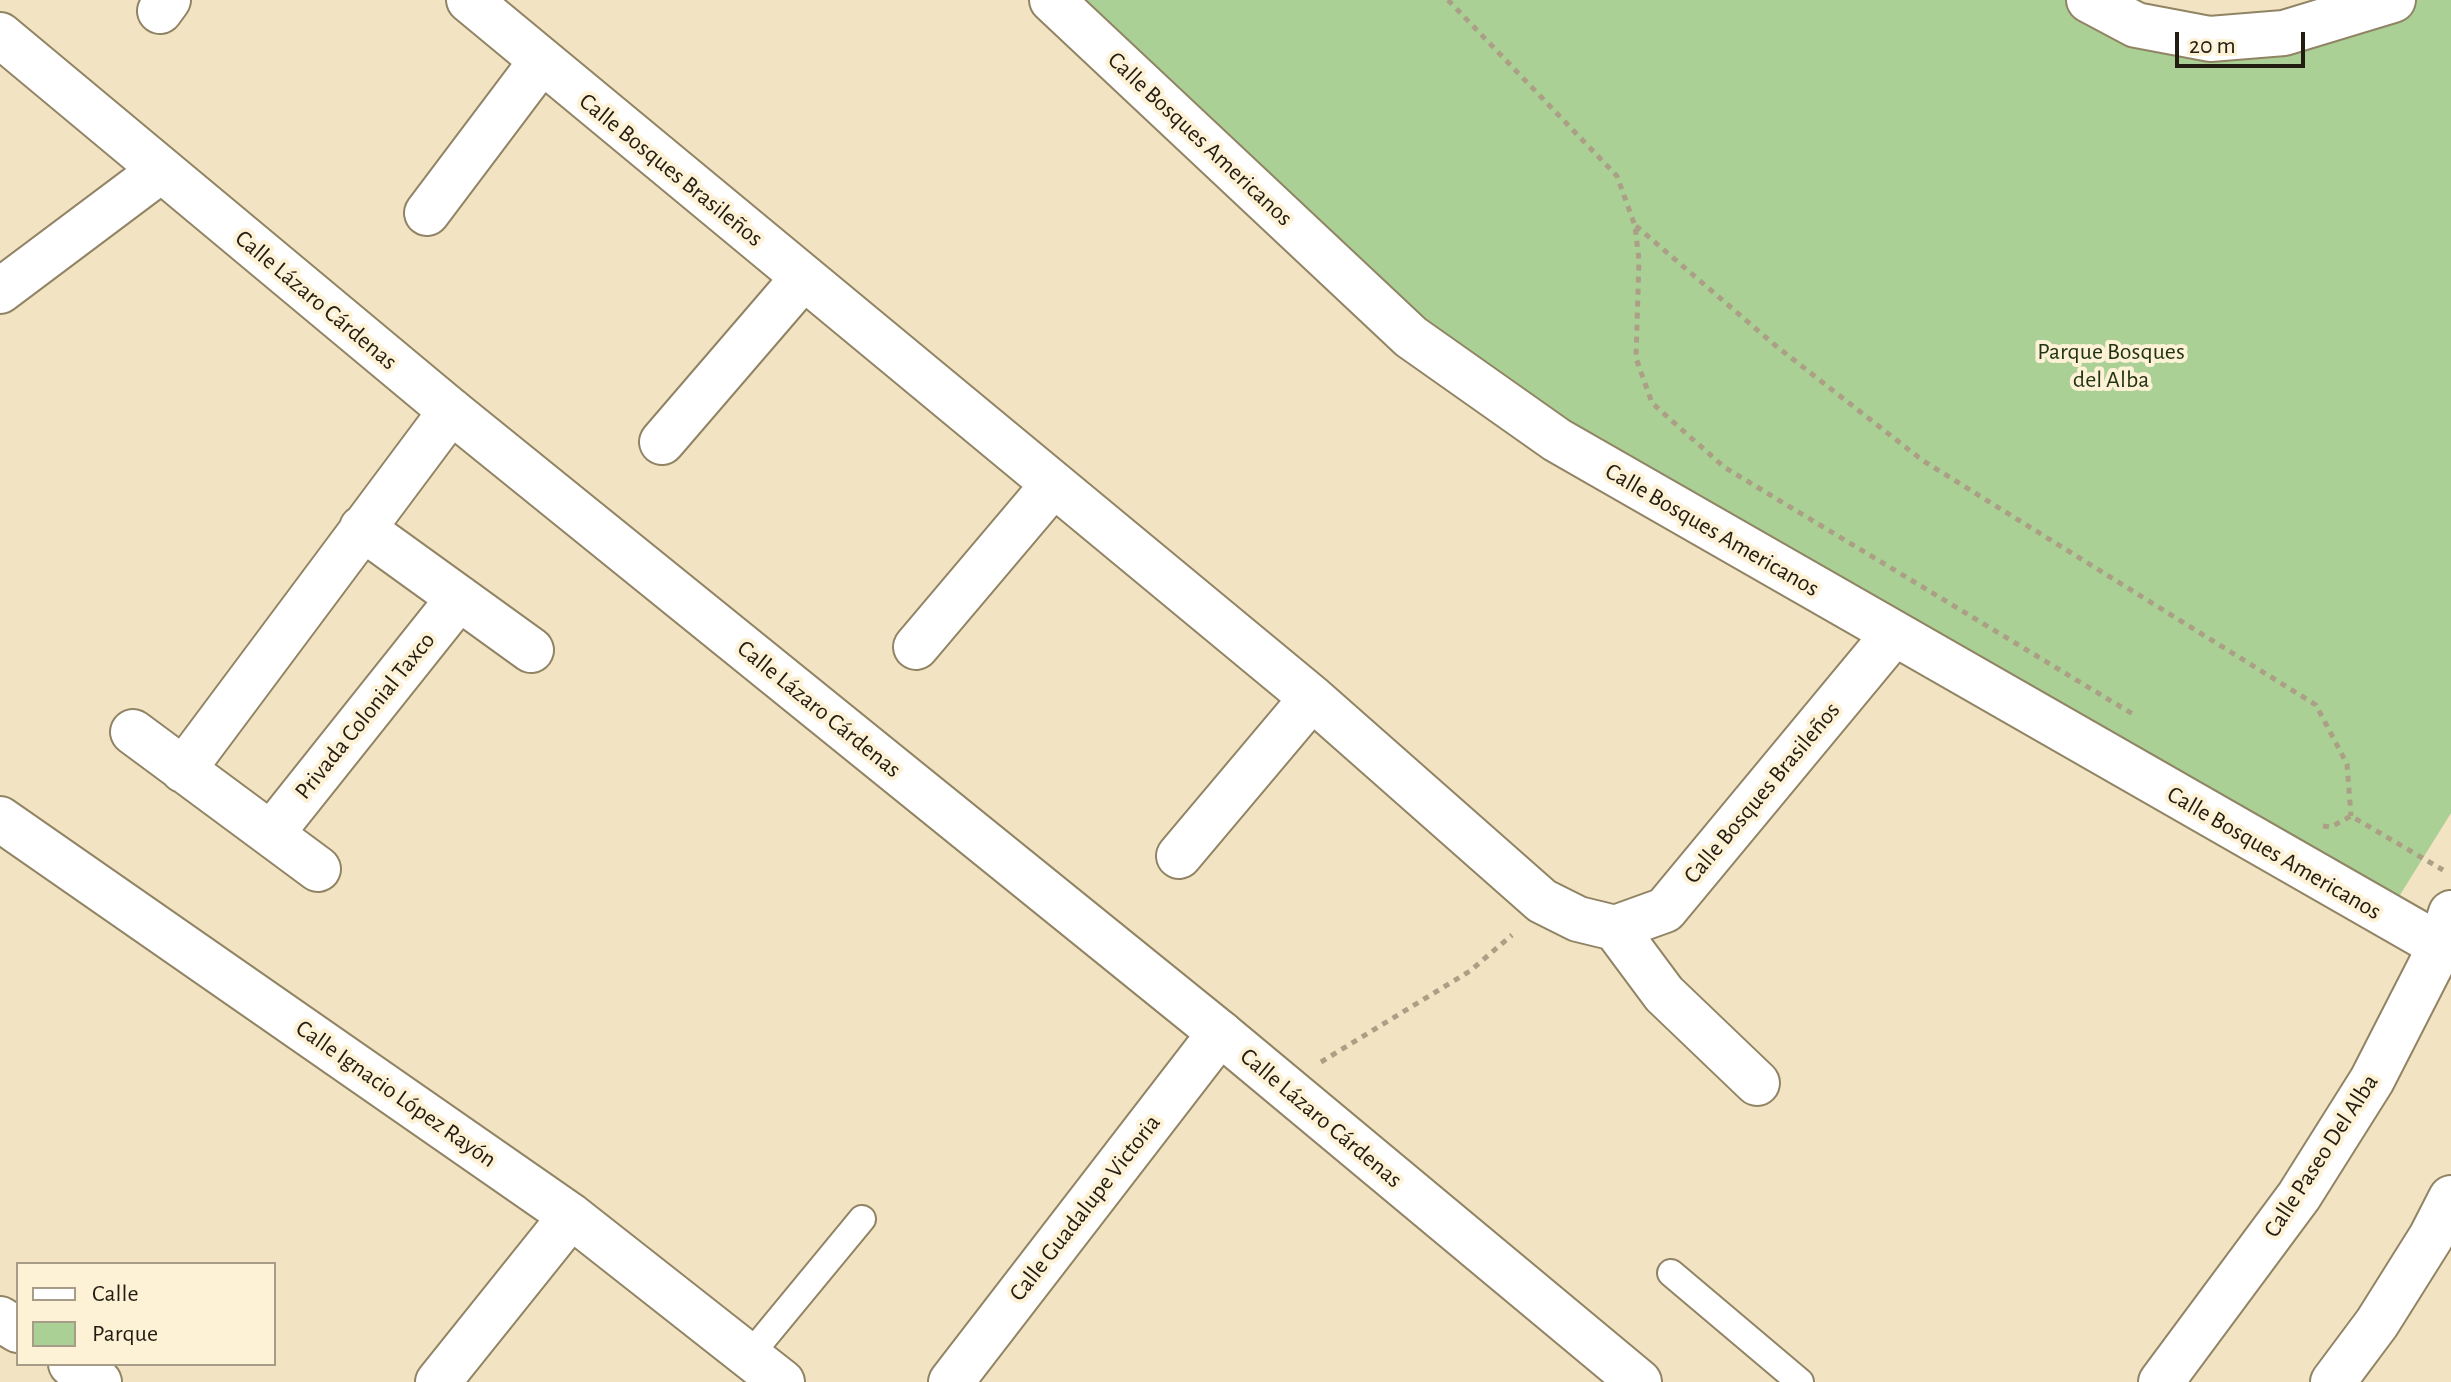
<!DOCTYPE html>
<html>
<head>
<meta charset="utf-8">
<style>
	body { margin:0 }
	#map { position:relative; width:2451px; height:1382px; overflow:hidden; background:#f2e3c2; font-family:"Alegreya Sans",sans-serif }
	canvas { display:block }
	.legend { position:absolute; left:16px; top:1262px; width:260px; height:104px; box-sizing:border-box; background:#fdf1d6; border:2px solid #a69c87; margin:0; padding:10px 14px; list-style:none; font-size:24px; color:#231d11 }
	.legend li { display:flex; align-items:center; gap:16px; height:40px }
	.legend b { width:40px; border:2px solid #a69c87 }
	.scale { position:absolute; left:2175px; top:32px; width:130px; height:36px; box-sizing:border-box; border:4px solid #231d11; border-top:0; padding-left:10px; font-size:24px; line-height:28px; white-space:nowrap; color:#231d11; -webkit-text-stroke:6px #fdf1d6; paint-order:stroke }
</style>
</head>
<body>
<div id="map">
<canvas width="2451" height="1382"></canvas>
<ul class="legend">
<li><b style="height:10px;background:#fff"></b>Calle</li>
<li><b style="height:22px;background:#abd096"></b>Parque</li>
</ul>
<div class="scale">20 m</div>
</div>
<script>
const ctx = document.querySelector('canvas').getContext('2d');
ctx.lineJoin = 'round';
function paint(path, color) {
  ctx.fillStyle = color;
  ctx.fill(path, 'evenodd');
}
function toPath(rows) {
  const path = new Path2D();
  for (const r of rows) {
    path.moveTo(r[0], r[1]);
    for (let i = 2; i < r.length; i += 2) path.lineTo(r[i], r[i + 1]);
  }
  return path;
}
function trace(path, color, width, dash) {
  ctx.strokeStyle = color;
  ctx.lineWidth = width;
  ctx.lineCap = dash ? 'butt' : 'round';
  ctx.setLineDash(dash || []);
  ctx.stroke(path);
}
function label(font, color, halo, rows, align = 'center') {
  ctx.font = font + ' "Alegreya Sans",sans-serif';
  ctx.lineWidth = 8;
  ctx.setLineDash([]);
  ctx.textBaseline = 'middle';
  ctx.strokeStyle = halo;
  ctx.fillStyle = color;
  for (const [text, x, y, turn = 0] of rows) {
    ctx.save();
    ctx.translate(x, y);
    ctx.rotate((+turn || 0) * Math.PI / 180);
    ctx.textAlign = isNaN(turn) ? turn : align;
    if (halo) ctx.strokeText(text, 0, 0);
    ctx.fillText(text, 0, 0);
    ctx.restore();
  }
}
const green = toPath([
	[1052,0,2089,0,2210,39,2393,0,2451,0,2451,813,2395,903,1557,440]
]);
const path = toPath([
	[1448,0,1617,176,1635,226,1639,260,1636,358,1652,403,1724,467,2136,716],
	[1636,226,1776,346,1922,460,2316,705,2347,764,2351,816],
	[2323,826,2331,827,2351,816,2443,870],
	[1321,1062,1470,971,1512,935]
]);
const service = toPath([
	[1671,1273,1800,1382],
	[749,1356,862,1219]
]);
const minor = toPath([
	[469,0,1312,698,1542,901,1578,919,1615,928,1665,910,1893,635],
	[2089,0,2136,25,2210,39,2284,33,2393,0],
	[160,11,168,0],
	[427,213,540,63],
	[662,442,803,278],
	[362,528,531,650],
	[916,647,1053,485],
	[133,732,318,869],
	[183,770,451,411],
	[0,819,571,1216,782,1382],
	[271,834,459,598],
	[1179,856,1312,698],
	[1615,928,1664,994,1757,1083],
	[0,1319,18,1330],
	[71,1364,99,1382],
	[438,1382,571,1216],
	[951,1382,1220,1033]
]);
const tertiary = toPath([
	[0,291,160,171],
	[2161,1382,2299,1196,2372,1080,2440,947,2451,913],
	[2333,1382,2377,1323,2431,1237,2451,1198]
]);
const secondary = toPath([
	[1052,0,1411,337,1557,440,2451,952],
	[0,35,451,411,1220,1033,1639,1382]
]);
const streetNames = [
	["Calle Bosques Americanos",1200,139,43],
	["Calle Bosques Brasileños",671,170,39],
	["Calle Lázaro Cárdenas",316,300,40],
	["Calle Bosques Americanos",1712,530,30],
	["Calle Lázaro Cárdenas",819,709,39],
	["Privada Colonial Taxco",365,716,-51],
	["Calle Bosques Brasileños",1762,793,-50],
	["Calle Bosques Americanos",2274,853,30],
	["Calle Ignacio López Rayón",396,1094,35],
	["Calle Lázaro Cárdenas",1321,1118,40],
	["Calle Paseo Del Alba",2321,1156,-57],
	["Calle Guadalupe Victoria",1085,1208,-52]
];
const parkNames = [
	["Parque Bosques",2111,352],
	["del Alba",2111,380]
];
paint(green, '#abd096');
trace(service, '#918465', 30);
trace(minor, '#918465', 48);
trace(tertiary, '#918465', 48);
trace(secondary, '#918465', 48);
trace(path, '#ab9f85', 5, [6, 6]);
trace(service, '#fff', 26);
trace(minor, '#fff', 44);
trace(tertiary, '#fff', 44);
trace(secondary, '#fff', 44);
label('24px', '#231d11', '#fdf1d6', streetNames);
label('24px', '#1f3312', '#fdf1d6', parkNames);
</script>
</body>
</html>
